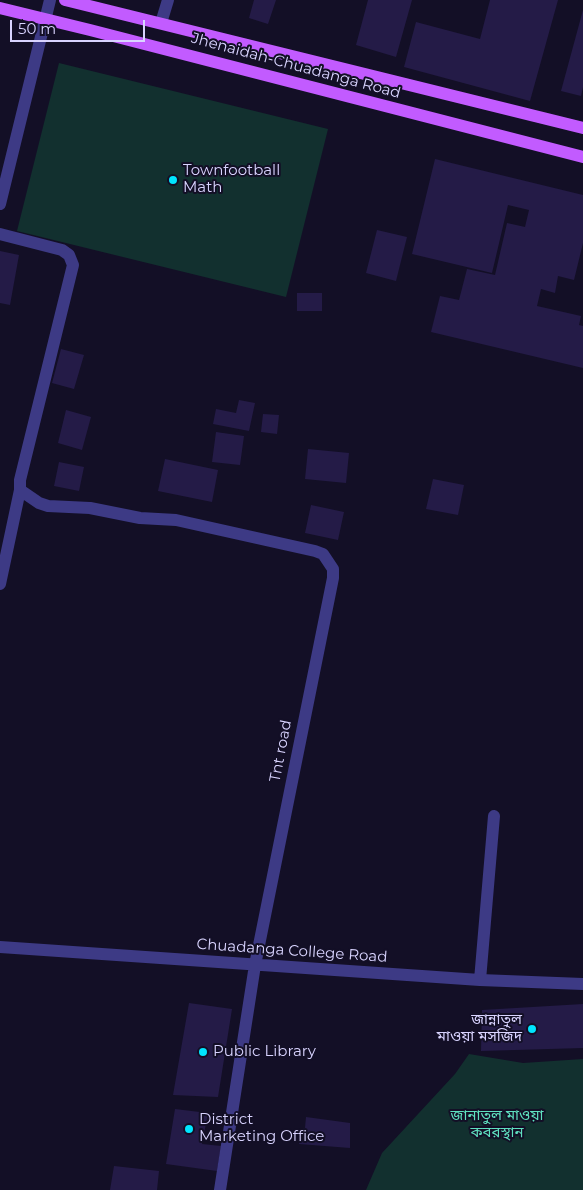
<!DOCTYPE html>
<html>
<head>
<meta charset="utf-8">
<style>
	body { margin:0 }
	#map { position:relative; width:583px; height:1190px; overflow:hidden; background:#130f26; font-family:Montserrat,sans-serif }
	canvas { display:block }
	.scale { position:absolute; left:10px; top:20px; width:135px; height:22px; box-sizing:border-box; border:2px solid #d9d4ff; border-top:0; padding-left:6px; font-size:15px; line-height:18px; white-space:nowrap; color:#d9d4ff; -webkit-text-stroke:4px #130f26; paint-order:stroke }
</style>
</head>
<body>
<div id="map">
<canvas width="583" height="1190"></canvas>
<div class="scale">50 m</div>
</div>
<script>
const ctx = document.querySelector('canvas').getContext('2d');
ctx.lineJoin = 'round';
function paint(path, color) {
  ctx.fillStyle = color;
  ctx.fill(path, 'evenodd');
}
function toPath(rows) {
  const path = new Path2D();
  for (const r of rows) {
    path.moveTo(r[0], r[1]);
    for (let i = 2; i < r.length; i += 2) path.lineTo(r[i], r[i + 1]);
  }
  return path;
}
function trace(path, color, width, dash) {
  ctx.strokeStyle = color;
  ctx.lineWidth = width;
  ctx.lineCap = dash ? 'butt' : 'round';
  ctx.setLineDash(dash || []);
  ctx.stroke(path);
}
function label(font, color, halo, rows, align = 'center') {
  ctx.font = font + ' Montserrat,"Noto Sans Bengali",sans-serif';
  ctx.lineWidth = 4;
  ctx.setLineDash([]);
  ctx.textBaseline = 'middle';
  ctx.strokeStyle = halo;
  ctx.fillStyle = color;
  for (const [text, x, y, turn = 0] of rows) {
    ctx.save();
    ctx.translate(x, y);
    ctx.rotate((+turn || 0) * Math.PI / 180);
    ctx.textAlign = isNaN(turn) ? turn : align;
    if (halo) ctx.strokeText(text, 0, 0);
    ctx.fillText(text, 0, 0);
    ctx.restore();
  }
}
const green = toPath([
	[59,63,328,129,286,297,17,231],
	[469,1054,523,1063,583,1059,583,1190,366,1190,382,1153,455,1074]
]);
const building = toPath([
	[254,0,276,0,268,24,249,18],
	[368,0,412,0,396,57,356,45],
	[490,0,558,0,530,101,404,67,416,22,480,39],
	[583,10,583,87,581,96,561,91],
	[435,159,583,195,583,243,574,280,558,276,555,293,541,289,537,306,581,316,579,325,583,326,583,368,431,332,440,296,459,300,467,269,495,275,507,223,525,227,529,210,508,205,492,273,412,254],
	[377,230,407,237,396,281,366,273],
	[0,251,19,255,10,305,0,303],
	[297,293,322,293,322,311,297,311],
	[61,349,84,355,74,389,52,383],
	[239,400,255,403,249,431,213,424,216,409,236,413],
	[66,410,91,417,82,450,58,443],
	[263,414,279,415,277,434,261,432],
	[216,432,244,436,240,465,212,462],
	[308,449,349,453,346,483,305,479],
	[165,459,218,470,212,502,158,491],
	[59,462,84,467,79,491,54,486],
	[433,479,464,485,458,515,426,509],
	[311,505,344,512,338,540,305,533],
	[189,1003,232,1009,218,1097,173,1095],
	[583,1004,583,1048,481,1051,482,1010],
	[175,1109,208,1113,202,1144,221,1146,217,1171,166,1164],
	[306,1117,350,1123,350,1148,299,1144,300,1130,305,1128],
	[114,1166,159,1171,157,1190,110,1190]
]);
const street = toPath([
	[161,23,168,0],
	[0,204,50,0],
	[0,234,62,250,69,255,73,265,20,480,20,490,39,503,48,506,90,508,140,518,176,520,315,551,323,554,333,569,333,578,255,965,220,1190],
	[0,584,20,490],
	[0,947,480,980,583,984],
	[480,980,494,816]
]);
const primary = toPath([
	[65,0,583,128],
	[0,8,90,30,583,157]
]);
const markers = [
	[173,180,5,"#00e5ff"],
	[532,1029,5,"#00e5ff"],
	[203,1052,5,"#00e5ff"],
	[189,1129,5,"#00e5ff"]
];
const streetNames = [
	["Jhenaidah-Chuadanga Road",296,66,15],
	["Tnt road",281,751,-79],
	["Chuadanga College Road",292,951,4]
];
const poiNames = [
	["Townfootball",183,171],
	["Math",183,188],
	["জান্নাতুল",522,1020,"right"],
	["মাওয়া মসজিদ",522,1037,"right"],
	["Public Library",213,1052],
	["District",199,1120],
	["Marketing Office",199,1137]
];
const parkNames = [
	["জানাতুল মাওয়া",497,1116],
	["কবরস্থান",497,1133]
];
paint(green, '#12302f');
paint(building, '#241b47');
trace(street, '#3d3a85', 12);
trace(primary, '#c25bff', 12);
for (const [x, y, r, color] of markers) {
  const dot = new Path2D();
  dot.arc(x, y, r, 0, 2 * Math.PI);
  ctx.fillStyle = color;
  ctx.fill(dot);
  trace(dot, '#130f26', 2);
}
label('15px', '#d9d4ff', '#130f26', streetNames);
label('15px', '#d9d4ff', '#130f26', poiNames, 'left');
label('15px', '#5fe0c0', '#130f26', parkNames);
</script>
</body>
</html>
